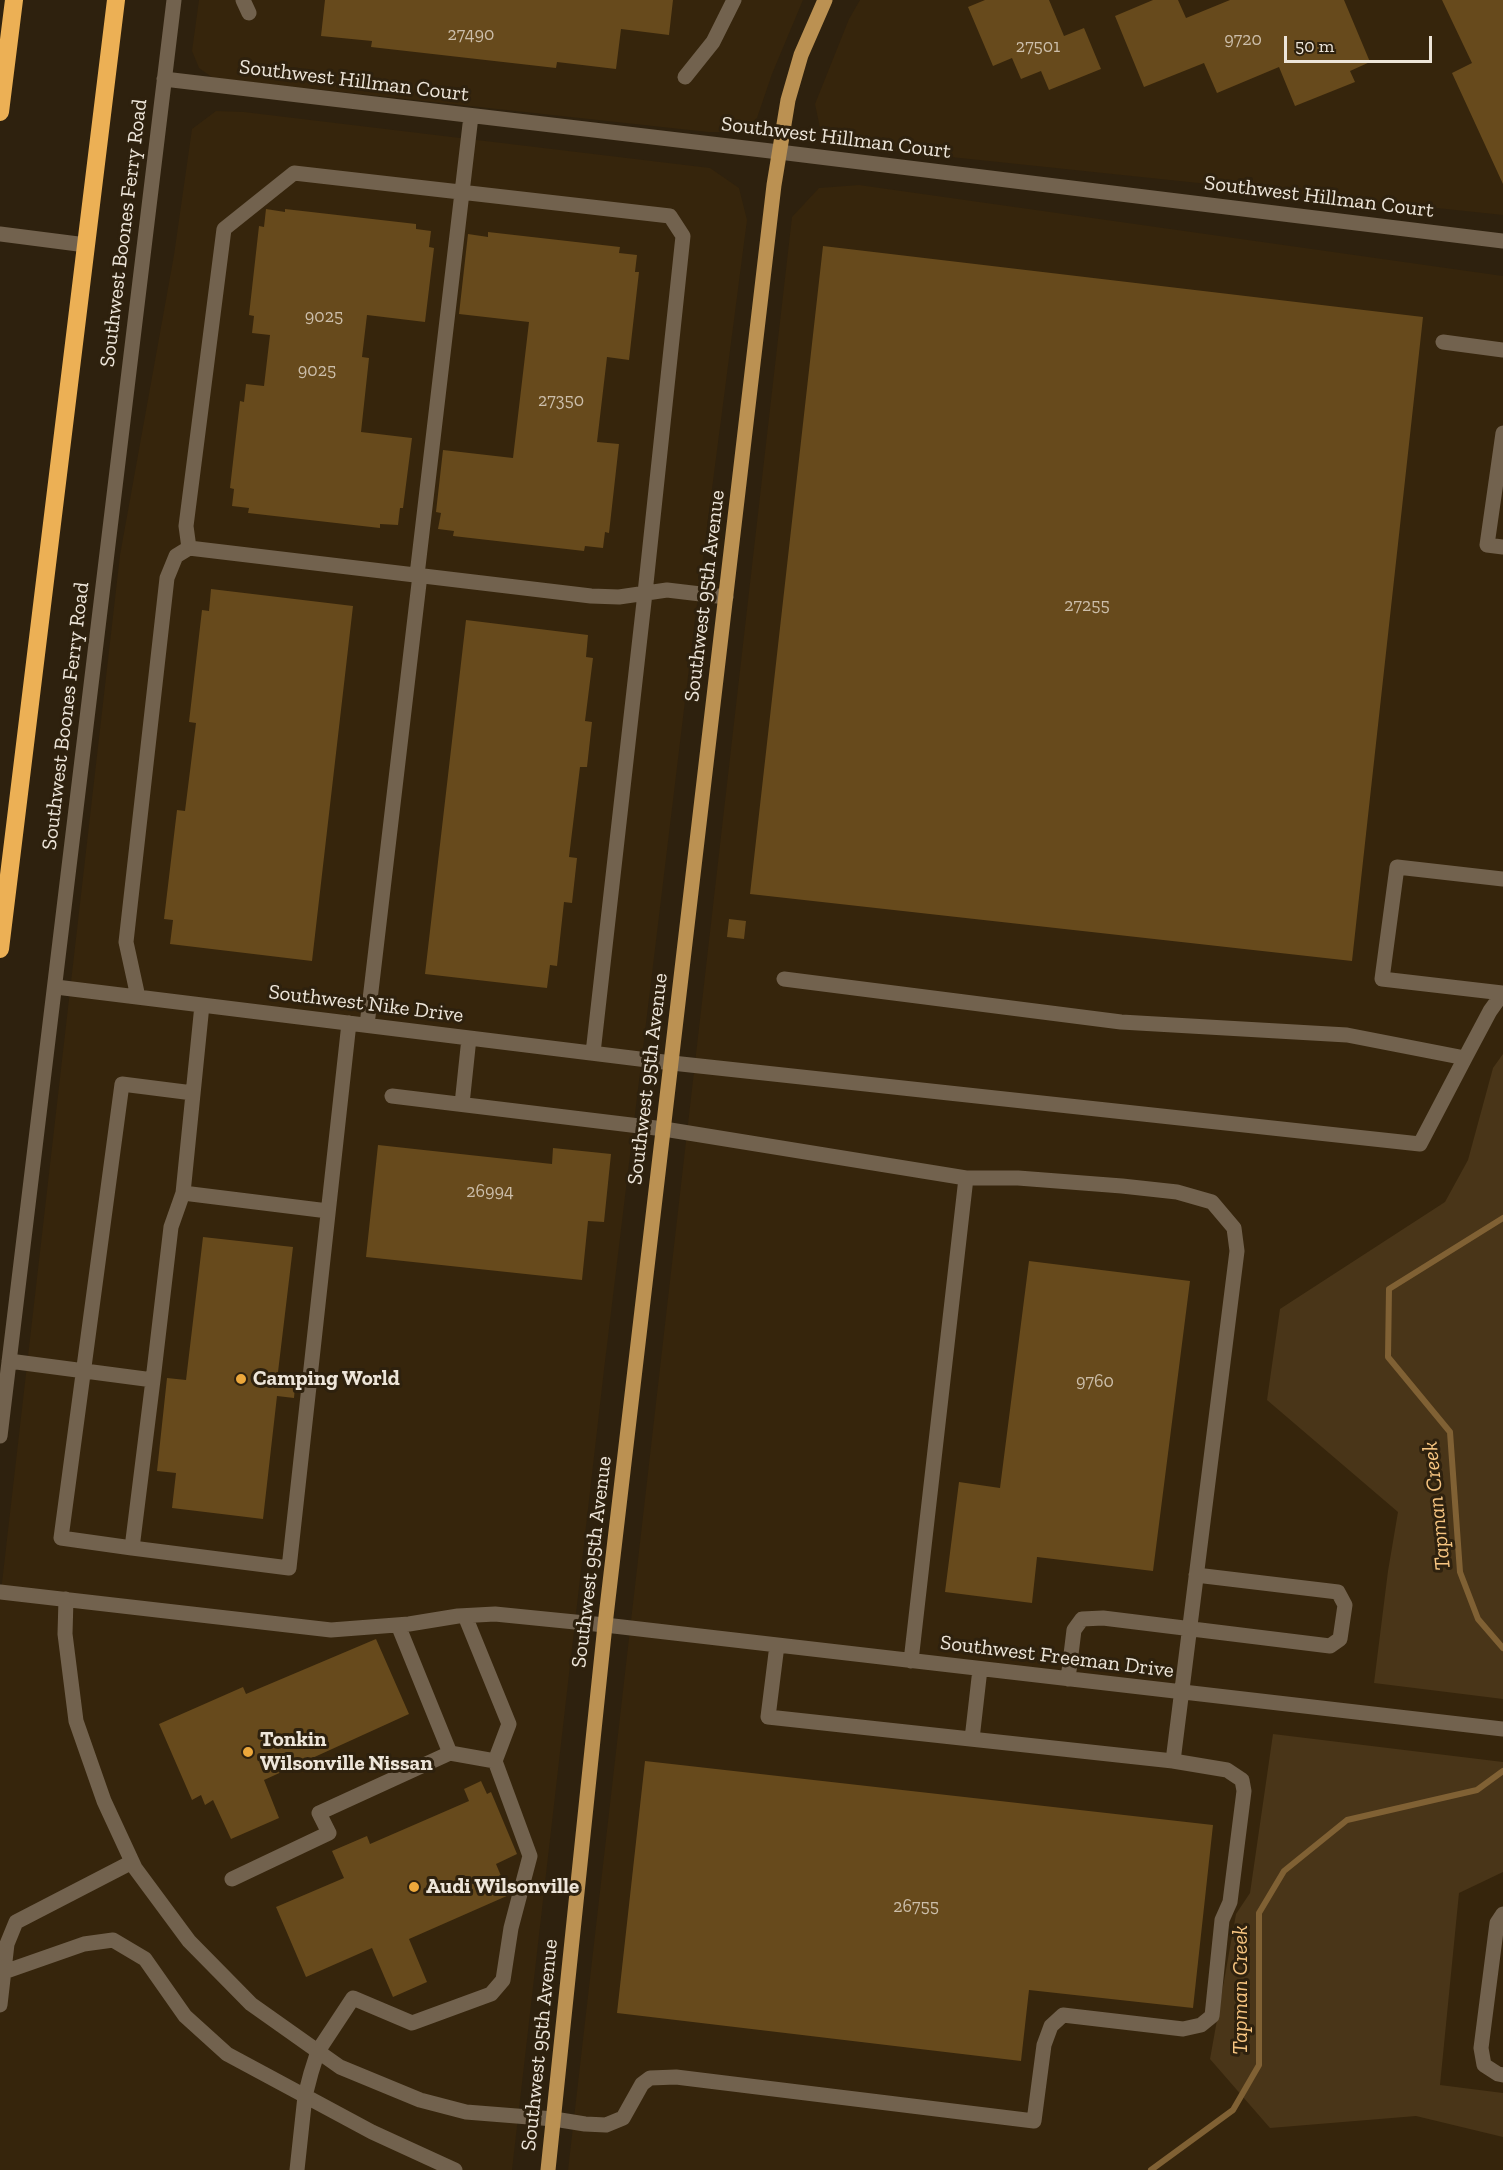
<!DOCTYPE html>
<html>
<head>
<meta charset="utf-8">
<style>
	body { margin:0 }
	#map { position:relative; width:1503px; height:2170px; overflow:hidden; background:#2e210e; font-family:"Zilla Slab",serif }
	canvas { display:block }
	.scale { position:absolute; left:1284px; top:36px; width:148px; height:27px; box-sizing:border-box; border:3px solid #ede5d9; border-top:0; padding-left:8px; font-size:18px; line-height:21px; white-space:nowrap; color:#ede5d9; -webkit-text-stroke:4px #2e210e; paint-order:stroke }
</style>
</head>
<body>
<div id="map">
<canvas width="1503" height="2170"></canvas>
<div class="scale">50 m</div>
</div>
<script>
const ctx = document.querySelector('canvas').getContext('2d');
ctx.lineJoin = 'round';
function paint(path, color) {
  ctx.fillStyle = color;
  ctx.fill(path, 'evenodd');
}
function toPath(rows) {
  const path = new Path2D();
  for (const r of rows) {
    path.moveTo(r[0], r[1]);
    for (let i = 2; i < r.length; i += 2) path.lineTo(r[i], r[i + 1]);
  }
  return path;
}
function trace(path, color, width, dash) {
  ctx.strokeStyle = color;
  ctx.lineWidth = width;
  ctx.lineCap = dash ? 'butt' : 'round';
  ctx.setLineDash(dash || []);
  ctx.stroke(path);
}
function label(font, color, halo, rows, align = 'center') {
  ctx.font = font + ' "Zilla Slab",serif';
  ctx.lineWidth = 6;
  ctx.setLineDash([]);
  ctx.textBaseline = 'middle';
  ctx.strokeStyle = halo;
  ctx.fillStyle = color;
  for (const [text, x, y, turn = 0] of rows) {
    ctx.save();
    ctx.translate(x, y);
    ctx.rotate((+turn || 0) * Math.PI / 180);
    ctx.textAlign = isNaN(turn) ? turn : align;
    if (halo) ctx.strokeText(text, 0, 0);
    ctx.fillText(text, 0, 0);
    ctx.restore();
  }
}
const built = toPath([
	[199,0,803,0,772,74,757,118,740,132,708,132,213,78,199,68,192,51],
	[860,0,1503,0,1503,215,846,146,820,128,815,104,849,19],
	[216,111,244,112,710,168,739,188,747,220,694,627,604,1370,512,2170,0,2170,0,1600,120,555,174,255,192,129],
	[859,185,1503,276,1503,2170,568,2170,792,217,819,188]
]);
const green = toPath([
	[1503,1054,1503,1699,1374,1683,1388,1571,1398,1512,1267,1400,1280,1309,1445,1202,1468,1160,1493,1068],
	[1273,1734,1503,1762,1503,1872,1459,1893,1440,2085,1503,2093,1503,2137,1416,2116,1270,2128,1210,2059,1236,1914,1250,1893]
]);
const stream = toPath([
	[1503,1218,1389,1289,1388,1357,1450,1432,1460,1572,1478,1619,1503,1648],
	[1151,2170,1233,2110,1259,2065,1259,1913,1284,1871,1347,1820,1477,1790,1503,1771]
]);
const building = toPath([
	[325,0,673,0,669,35,621,29,616,69,557,62,556,68,371,47,372,41,321,36],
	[985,0,1049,0,1064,36,1084,28,1101,69,1049,90,1041,71,1021,79,1012,58,993,66,968,7],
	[1153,0,1178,0,1186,18,1230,0,1344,0,1370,62,1350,71,1355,82,1295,106,1279,67,1217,93,1204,63,1144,87,1115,16],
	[1442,0,1503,0,1503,184,1452,73,1472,63],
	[266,209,285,212,285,209,416,224,416,229,431,231,429,247,434,248,425,322,367,315,362,357,369,358,361,432,412,438,403,508,400,508,398,525,380,524,380,528,248,513,249,508,232,506,234,489,230,488,240,401,244,402,246,384,264,386,270,335,252,333,254,316,249,315,259,226,264,227],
	[488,232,620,247,619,253,637,255,635,272,639,272,629,360,607,357,597,442,619,444,609,533,605,532,603,548,585,546,584,551,453,536,454,531,438,529,441,513,436,512,443,450,513,458,529,322,459,314,468,234,488,237],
	[823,246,1423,317,1352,961,750,894],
	[211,589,353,606,312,961,170,944,173,920,164,919,177,810,185,811,196,723,189,722,202,610,209,611],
	[466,620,588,635,586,657,593,658,585,721,592,722,587,767,580,767,569,857,577,858,572,903,564,902,557,966,550,965,547,988,425,974],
	[729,919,746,921,744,939,727,937],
	[378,1145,552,1164,553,1148,611,1154,604,1222,588,1221,582,1280,366,1257],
	[203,1237,293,1247,278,1372,296,1375,294,1398,277,1396,263,1519,172,1508,176,1473,157,1471,167,1378,186,1380],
	[1029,1261,1190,1281,1153,1571,1037,1557,1032,1603,945,1592,959,1482,1000,1488],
	[376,1639,409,1714,264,1780,279,1818,231,1839,213,1800,205,1805,201,1795,192,1800,159,1724,243,1687,246,1694],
	[645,1761,1213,1825,1193,2008,1029,1990,1021,2061,617,2013],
	[481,1781,487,1794,491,1792,517,1854,496,1864,509,1895,409,1939,427,1982,393,1997,372,1948,306,1977,276,1907,344,1878,332,1851,367,1836,370,1844,469,1801,464,1789]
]);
const minor = toPath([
	[243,0,249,13],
	[685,77,713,42,734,0],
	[164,79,779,152,1503,241],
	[0,234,86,245],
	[1443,342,1503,350],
	[1503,433,1487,545,1503,547],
	[189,548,186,526,224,229,294,173,670,216,683,236,645,593,593,1053],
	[417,575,471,116],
	[56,987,672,1063,1420,1144,1465,1058,1347,1035,1121,1022,784,979],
	[1503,993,1382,979,1397,867,1503,879],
	[138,997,126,942,167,578,176,556,189,548,591,596,619,597,667,590,726,597],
	[367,1025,420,575],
	[1465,1058,1490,1011,1503,993],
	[392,1096,664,1129,966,1178,1018,1178,1122,1186,1177,1192,1212,1202,1234,1228,1237,1251,1173,1761],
	[462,1104,469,1038],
	[183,1193,328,1211],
	[9,1361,153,1380,132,1548,289,1568,349,1023],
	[153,1380,171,1227,183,1193,202,1005],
	[0,1436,174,0],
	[132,1548,61,1538,122,1084,193,1093],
	[0,1592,331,1630,409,1624,458,1616,495,1614,605,1625,1503,1729],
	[66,1599,65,1634,76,1721,104,1801,135,1868,189,1941,251,2004,340,2067,420,2100,466,2112,554,2119,585,2124,606,2125,623,2118,642,2084,650,2078,676,2077,1034,2121,1044,2045,1051,2026,1063,2015,1183,2029,1201,2025,1212,2016,1222,1920,1230,1902,1244,1791,1242,1780,1227,1770,1173,1761,768,1717,777,1645],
	[398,1625,450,1753,495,1761],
	[911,1661,966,1178],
	[1068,1679,1074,1630,1082,1619,1103,1618,1330,1646,1340,1639,1345,1605,1338,1592,1196,1575],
	[972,1739,980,1669],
	[232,1879,329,1833,319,1813,450,1753],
	[1503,1914,1497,1923,1481,2048,1484,2065,1498,2074,1503,2075],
	[4,1972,84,1944,113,1940,145,1959,185,2016,227,2054,372,2132,455,2170],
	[0,2005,7,1944,16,1922,132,1862],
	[297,2170,305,2096,311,2073,318,2051,353,1998,412,2023,491,1994,503,1980,511,1928,530,1856,495,1761,509,1724,465,1616]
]);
const major = toPath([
	[548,2170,605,1625,774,185,788,100,801,55,825,0]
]);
const highway = toPath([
	[0,112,14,0],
	[0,949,116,0]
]);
const markers = [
	[241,1379,6,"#eda83b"],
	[248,1752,6,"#eda83b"],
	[414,1887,6,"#eda83b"]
];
const numberNames = [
	["27490",471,35],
	["9720",1243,40],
	["27501",1038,47],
	["9025",324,317],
	["9025",317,371],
	["27350",561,401],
	["27255",1087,606],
	["26994",490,1192],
	["9760",1095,1382],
	["26755",916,1907]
];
const streetNames = [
	["Southwest Hillman Court",354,81,7],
	["Southwest Hillman Court",836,138,7],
	["Southwest Hillman Court",1319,197,7],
	["Southwest Boones Ferry Road",124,233,-83],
	["Southwest 95th Avenue",705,596,-83],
	["Southwest Boones Ferry Road",66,716,-83],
	["Southwest Nike Drive",366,1004,7],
	["Southwest 95th Avenue",648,1079,-83],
	["Southwest 95th Avenue",592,1562,-83],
	["Southwest Freeman Drive",1057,1657,7],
	["Southwest 95th Avenue",540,2045,-84]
];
const poiNames = [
	["Camping World",253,1379],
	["Tonkin",260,1740],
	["Wilsonville Nissan",260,1764],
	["Audi Wilsonville",426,1887]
];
const waterNames = [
	["Tapman Creek",1437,1506,-96],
	["Tapman Creek",1241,1990,-90]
];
paint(built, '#36250c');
paint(green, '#493518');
trace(stream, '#806134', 6);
paint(building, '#674a1c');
trace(minor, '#72624e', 15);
trace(major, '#bb9152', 15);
trace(highway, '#ecb055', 18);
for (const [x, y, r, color] of markers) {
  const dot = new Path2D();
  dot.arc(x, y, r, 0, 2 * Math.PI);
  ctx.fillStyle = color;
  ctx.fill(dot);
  trace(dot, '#2e210e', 2);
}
label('18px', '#ccbeaa', null, numberNames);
label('21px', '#ede5d9', '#2e210e', streetNames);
label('bold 21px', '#ede5d9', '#2e210e', poiNames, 'left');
label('italic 22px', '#f7c581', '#2e210e', waterNames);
</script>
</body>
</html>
